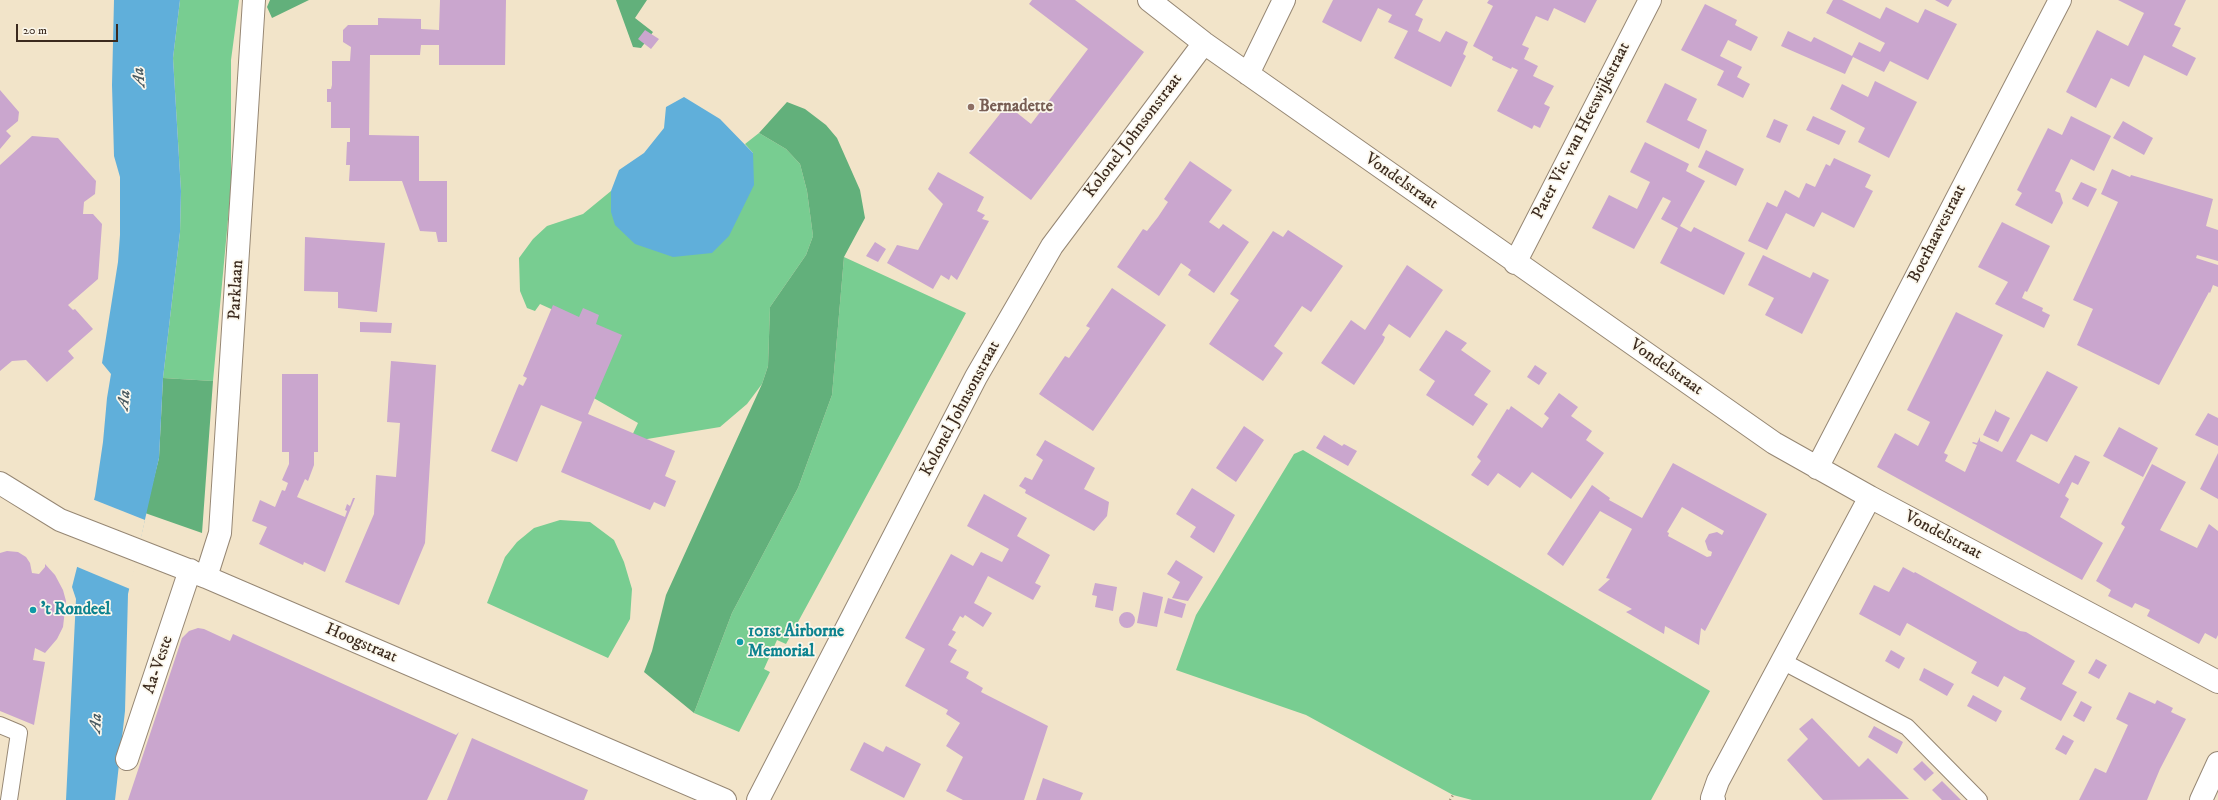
<!DOCTYPE html>
<html>
<head>
<meta charset="utf-8">
<style>
	body { margin:0 }
	#map { position:relative; width:2218px; height:800px; overflow:hidden; background:#f2e4c9; font-family:"IM FELL DW Pica",serif }
	canvas { display:block }
	.scale { position:absolute; left:16px; top:24px; width:102px; height:18px; box-sizing:border-box; border:2px solid #3b2a1e; border-top:0; padding-left:5px; font-size:12px; line-height:14px; white-space:nowrap; color:#3b2a1e; -webkit-text-stroke:3px #fbf7ec; paint-order:stroke }
</style>
</head>
<body>
<div id="map">
<canvas width="2218" height="800"></canvas>
<div class="scale">20 m</div>
</div>
<script>
const ctx = document.querySelector('canvas').getContext('2d');
ctx.lineJoin = 'round';
function paint(path, color) {
  ctx.fillStyle = color;
  ctx.fill(path, 'evenodd');
}
function toPath(rows) {
  const path = new Path2D();
  for (const r of rows) {
    if (r.length === 3) {
      path.moveTo(r[0] + r[2], r[1]);
      path.arc(r[0], r[1], r[2], 0, 2 * Math.PI);
      continue;
    }
    path.moveTo(r[0], r[1]);
    for (let i = 2; i < r.length; i += 2) path.lineTo(r[i], r[i + 1]);
  }
  return path;
}
function trace(path, color, width, dash) {
  ctx.strokeStyle = color;
  ctx.lineWidth = width;
  ctx.lineCap = dash ? 'butt' : 'round';
  ctx.setLineDash(dash || []);
  ctx.stroke(path);
}
function label(font, color, halo, rows, align = 'center') {
  ctx.font = font + ' "IM FELL DW Pica",serif';
  ctx.lineWidth = 3.5;
  ctx.setLineDash([]);
  ctx.textBaseline = 'middle';
  ctx.strokeStyle = halo;
  ctx.fillStyle = color;
  for (const [text, x, y, turn = 0] of rows) {
    ctx.save();
    ctx.translate(x, y);
    ctx.rotate((+turn || 0) * Math.PI / 180);
    ctx.textAlign = isNaN(turn) ? turn : align;
    if (halo) ctx.strokeText(text, 0, 0);
    ctx.fillText(text, 0, 0);
    ctx.restore();
  }
}
const green = toPath([
	[180,0,239,0,231,60,231,187,213,381,163,378,180,232,181,191,173,58],
	[759,133,786,149,800,164,807,191,813,236,806,255,770,307,768,366,762,384,747,404,720,427,629,442,638,423,583,392,591,327,540,304,535,311,527,308,520,291,519,258,533,239,547,226,583,214,611,191,611,212,753,153,745,144],
	[844,257,966,313,786,644,777,640,764,669,770,672,739,732,694,713,732,613,798,488,832,395],
	[1303,450,1710,691,1651,800,1472,800,1453,795,1306,715,1176,670,1196,615,1294,454],
	[560,520,590,522,614,540,624,562,632,589,630,619,608,658,487,603,505,557,517,542,534,528]
]);
const forest = toPath([
	[270,0,309,0,272,18,267,7],
	[616,0,647,0,635,18,653,32,641,48,633,47],
	[787,102,805,109,826,125,837,138,860,190,865,218,844,257,832,395,798,488,732,613,694,713,644,672,652,651,666,595,762,384,768,366,770,307,806,255,813,236,807,191,800,164,786,149,759,133],
	[163,378,213,381,202,533,145,513,159,458]
]);
const water = toPath([
	[114,0,180,0,173,58,181,191,180,232,163,378,159,458,128,594,125,711,115,800,66,800,76,599,72,587,95,496,103,442,107,398,111,374,102,363,118,262,120,235,120,177,114,156,112,85],
	[684,97,720,119,753,153,754,185,729,236,712,253,673,257,635,244,615,225,611,212,611,191,619,170,644,153,664,128,666,107]
]);
const pier = toPath([
	[92,499,145,520,130,589,75,566]
]);
const building = toPath([
	[440,0,506,0,505,65,439,65,439,45,421,45,420,55,370,55,369,135,419,136,419,181,447,181,447,242,438,242,436,232,420,231,402,181,349,181,350,165,346,165,347,142,350,142,350,128,331,128,331,102,327,102,327,89,331,89,332,85,332,61,350,61,351,47,343,42,343,30,348,25,378,25,378,18,421,19,421,29,439,30],
	[1032,0,1075,0,1144,52,1031,200,969,153,1007,105,1031,124,1088,49,1029,4],
	[1333,0,1423,0,1415,15,1423,19,1418,31,1440,42,1446,31,1468,42,1463,54,1466,56,1451,87,1394,58,1408,31,1388,22,1392,15,1378,8,1361,42,1322,22],
	[1489,0,1597,0,1585,23,1554,8,1548,21,1536,16,1522,45,1529,48,1524,59,1538,66,1533,76,1554,86,1544,104,1550,107,1540,128,1534,125,1532,129,1497,111,1518,70,1512,67,1511,69,1492,60,1493,57,1473,46,1493,6,1487,3],
	[1833,0,1842,0,1880,19,1886,7,1918,23,1925,9,1957,24,1928,80,1890,61,1884,72,1853,57,1845,74,1781,46,1788,31,1811,42,1814,37,1852,56,1859,42,1880,52,1885,43,1826,13],
	[1935,0,1952,0,1948,7],
	[2118,0,2186,0,2174,25,2181,28,2172,46,2196,58,2187,76,2144,55,2129,87,2111,78,2096,108,2066,92,2097,30,2128,46,2144,13],
	[1705,4,1737,20,1735,25,1758,37,1751,51,1728,40,1720,56,1742,67,1737,77,1750,84,1743,98,1717,85,1724,71,1681,50],
	[645,30,659,39,651,49,638,39],
	[1875,81,1917,102,1889,158,1858,142,1865,128,1830,109,1842,84,1868,97],
	[1665,83,1697,99,1687,120,1707,130,1699,149,1646,122],
	[0,90,19,112,18,121,6,131,11,136,0,149],
	[1813,116,1846,131,1839,145,1806,130],
	[2071,116,2111,136,2094,171,2071,159,2055,191,2060,193,2063,203,2052,224,2015,205,2022,193,2017,190,2048,128,2062,135],
	[1774,119,1788,125,1780,143,1766,137],
	[2123,121,2153,138,2144,155,2113,138],
	[32,136,58,138,96,181,95,194,84,202,83,214,93,214,102,224,98,279,68,305,73,310,75,309,93,329,68,351,74,358,47,382,26,360,12,361,0,371,0,165],
	[1645,142,1689,164,1686,171,1705,181,1680,226,1691,232,1694,227,1745,253,1724,295,1660,263,1678,228,1661,219,1671,201,1663,197,1634,249,1592,228,1609,195,1637,209,1650,182,1630,172],
	[1706,150,1744,169,1736,186,1698,167],
	[1834,158,1871,175,1865,187,1873,191,1854,228,1822,212,1814,227,1786,213,1767,250,1748,241,1767,202,1777,207,1785,190,1799,198,1806,183,1815,187,1826,164,1830,166],
	[1190,161,1232,190,1209,222,1219,229,1223,224,1249,242,1214,293,1188,275,1191,270,1181,263,1159,296,1117,267,1143,229,1147,231,1158,217,1168,202,1164,199],
	[2112,169,2130,177,2131,175,2213,199,2206,226,2218,230,2218,261,2197,255,2196,258,2218,265,2218,287,2213,285,2210,293,2209,292,2159,385,2077,345,2093,309,2073,300,2118,202,2101,194],
	[938,172,984,197,977,211,985,215,982,219,989,221,957,280,951,275,949,280,941,275,933,289,887,263,897,245,918,250,943,204,928,189],
	[2081,182,2097,189,2088,207,2072,199],
	[2002,222,2050,246,2027,292,2025,291,2022,298,2043,308,2042,311,2050,315,2044,328,1995,304,2008,282,1978,267],
	[1288,230,1343,266,1311,312,1302,306,1274,346,1283,353,1263,381,1209,344,1239,300,1230,294,1273,231,1283,237],
	[305,237,385,243,377,312,338,308,338,292,304,291],
	[875,242,886,249,878,262,866,256],
	[1763,255,1810,278,1813,272,1829,280,1802,334,1765,315,1774,298,1748,285],
	[1407,265,1443,290,1410,338,1389,324,1382,335,1385,337,1383,342,1354,385,1321,363,1351,320,1365,330],
	[1112,288,1166,325,1093,431,1039,394,1065,356,1069,358,1090,328,1086,326],
	[553,305,579,317,583,308,599,315,596,324,622,335,588,414,675,451,665,476,676,481,665,507,654,502,650,510,561,472,582,422,541,405,517,462,491,451,519,384,523,386,527,378,523,376],
	[1956,312,2003,335,1944,453,1948,455,1945,461,1965,472,1977,445,1972,443,1973,442,1977,443,1980,437,1980,441,2002,452,2047,371,2078,387,2047,442,2031,434,2016,461,2059,484,2075,455,2090,462,2078,485,2072,482,2065,496,2069,499,2060,517,2103,543,2082,580,1877,467,1895,433,1918,446,1930,422,1907,410],
	[360,322,392,323,391,333,360,332],
	[1446,330,1467,343,1461,350,1491,371,1474,395,1488,404,1473,426,1426,395,1435,381,1419,370],
	[391,361,436,365,425,543,399,605,345,582,374,514,376,475,396,477,400,423,387,422],
	[1535,365,1547,373,1539,385,1527,377],
	[282,374,318,374,318,452,314,452,314,465,308,481,305,479,297,497,345,517,347,511,345,510,347,504,350,506,353,498,355,498,325,572,304,562,303,565,259,544,267,527,252,521,260,500,275,507,282,490,285,491,288,483,282,480,289,464,289,452,282,452],
	[1559,393,1578,407,1571,416,1592,431,1586,440,1604,453,1571,499,1532,472,1520,488,1498,473,1488,486,1471,475,1481,461,1477,457,1507,409,1509,410,1511,406,1542,428,1549,418,1544,414],
	[1996,409,1996,411,2010,418,1998,442,1983,435],
	[2208,413,2218,418,2218,446,2195,435],
	[1244,426,1264,440,1236,482,1216,468],
	[2119,427,2158,448,2143,477,2103,456],
	[1324,435,1342,446,1344,444,1357,451,1348,466,1316,448],
	[1045,440,1095,468,1084,489,1109,502,1107,516,1094,531,1025,493,1026,490,1019,486,1025,477,1032,480,1043,460,1036,455],
	[2218,453,2218,499,2200,489],
	[1673,463,1767,514,1705,631,1701,628,1699,645,1665,626,1664,634,1626,612,1632,609,1598,590,1610,579,1606,578,1632,529,1600,511,1563,566,1547,554,1592,485,1610,498,1609,500,1642,518],
	[1682,507,1724,531,1722,535,1717,532,1709,534,1705,541,1708,550,1712,552,1711,556,1707,557,1668,536,1669,533,1667,532],
	[2152,464,2186,482,2160,530,2197,548,2209,524,2218,531,2218,635,2216,639,2205,633,2199,644,2147,616,2150,610,2135,603,2132,608,2108,596,2111,590,2096,581,2125,527,2121,524],
	[1192,488,1235,515,1214,553,1190,537,1196,527,1176,514],
	[984,494,1027,518,1017,536,1050,555,1035,583,1041,586,1033,600,988,576,974,603,992,613,983,627,965,615,963,618,960,616,952,630,956,632,948,645,957,650,950,662,969,672,966,678,983,688,981,692,1048,726,1024,800,963,800,946,791,963,757,946,746,960,723,946,714,948,710,905,686,925,649,905,638,951,554,973,566,981,552,1002,562,1009,549,967,526],
	[7,551,18,552,26,557,30,563,32,573,39,574,45,567,45,564,55,575,63,590,66,601,63,627,57,639,45,653,35,648,33,660,45,662,34,725,0,711,0,553],
	[1176,560,1203,577,1188,601,1172,598,1180,582,1167,574],
	[1903,567,1914,573,1915,572,2020,631,2026,632,2075,661,2062,684,2077,692,2061,721,2020,699,2026,688,2004,676,1998,687,1971,673,1977,662,1907,623,1900,636,1859,614,1874,585,1889,592],
	[1095,583,1117,587,1113,611,1095,607,1097,596,1092,595],
	[1143,592,1163,597,1157,627,1137,623],
	[1168,598,1186,604,1182,618,1164,613],
	[1127,620,8],
	[198,628,204,629,230,641,233,634,456,735,459,732,427,800,128,800,182,638,189,631],
	[1891,650,1905,658,1899,669,1885,661],
	[2096,659,2107,665,2099,679,2088,673],
	[1924,668,1954,684,1947,696,1919,680],
	[2129,692,2155,704,2157,700,2173,708,2171,712,2186,719,2160,769,2147,800,2079,800,2095,768,2106,773,2128,725,2116,719],
	[1973,695,2002,711,1996,722,1967,706],
	[2081,701,2092,707,2084,722,2073,716],
	[1812,718,1859,767,1868,758,1909,799,1823,800,1787,760,1808,739,1799,729],
	[1874,726,1903,742,1897,754,1868,737],
	[2063,735,2074,741,2066,755,2055,749],
	[472,738,588,790,584,800,447,800],
	[864,742,883,752,886,746,921,764,904,798,850,770],
	[1922,761,1934,773,1925,781,1913,769],
	[1043,778,1083,793,1080,800,1036,800],
	[1942,781,1961,800,1942,800,1932,790]
]);
const path = toPath([
	[1450,800,1453,795]
]);
const service = toPath([
	[1782,661,1907,727,1979,800],
	[0,725,19,733,9,800]
]);
const minor = toPath([
	[1149,0,1204,43,1774,443,1870,497,2218,682],
	[1248,74,1284,0],
	[1515,263,1650,0],
	[1817,468,2060,0],
	[0,483,60,520,206,577,725,800],
	[206,577,220,533,254,0],
	[127,759,190,570],
	[758,800,976,377,1052,246,1204,43],
	[1714,800,1712,798,1718,781,1870,497],
	[2201,800,2218,763]
]);
const markers = [
	[971,107,4,"#8d6e63"],
	[33,610,4,"#0f9aa8"],
	[740,642,4,"#0f9aa8"]
];
const educationNames = [
	["Bernadette",979,107]
];
const streetNames = [
	["Pater Vic. van Heeswijkstraat",1582,131,-63],
	["Kolonel Johnsonstraat",1134,136,-53],
	["Vondelstraat",1401,182,35],
	["Boerhaavestraat",1938,234,-63],
	["Parklaan",237,290,-87],
	["Vondelstraat",1666,368,35],
	["Kolonel Johnsonstraat",961,409,-62],
	["Vondelstraat",1943,536,28],
	["Hoogstraat",361,644,23],
	["Aa-Veste",159,665,-71]
];
const cultureNames = [
	["'t Rondeel",41,610],
	["101st Airborne",748,632],
	["Memorial",748,652]
];
const waterNames = [
	["Aa",140,77,-94],
	["Aa",125,400,-84],
	["Aa",97,723,-86]
];
paint(green, '#78cd91');
paint(forest, '#62b07b');
paint(water, '#60afda');
paint(pier, '#f2e4c9');
paint(building, '#caa6ce');
trace(service, '#968774', 18);
trace(minor, '#968774', 24);
trace(path, '#968774', 2.5, [1, 3]);
trace(service, '#fff', 16);
trace(minor, '#fff', 22);
for (const [x, y, r, color] of markers) {
  const dot = new Path2D();
  dot.arc(x, y, r, 0, 2 * Math.PI);
  ctx.fillStyle = color;
  ctx.fill(dot);
  trace(dot, '#fbf7ec', 1.5);
}
label('bold 17px', '#785e54', '#fbf7ec', educationNames, 'left');
label('17px', '#3b2a1e', '#fbf7ec', streetNames);
label('bold 17px', '#0d838f', '#fbf7ec', cultureNames, 'left');
label('italic 18px', '#485960', '#fbf7ec', waterNames);
</script>
</body>
</html>
